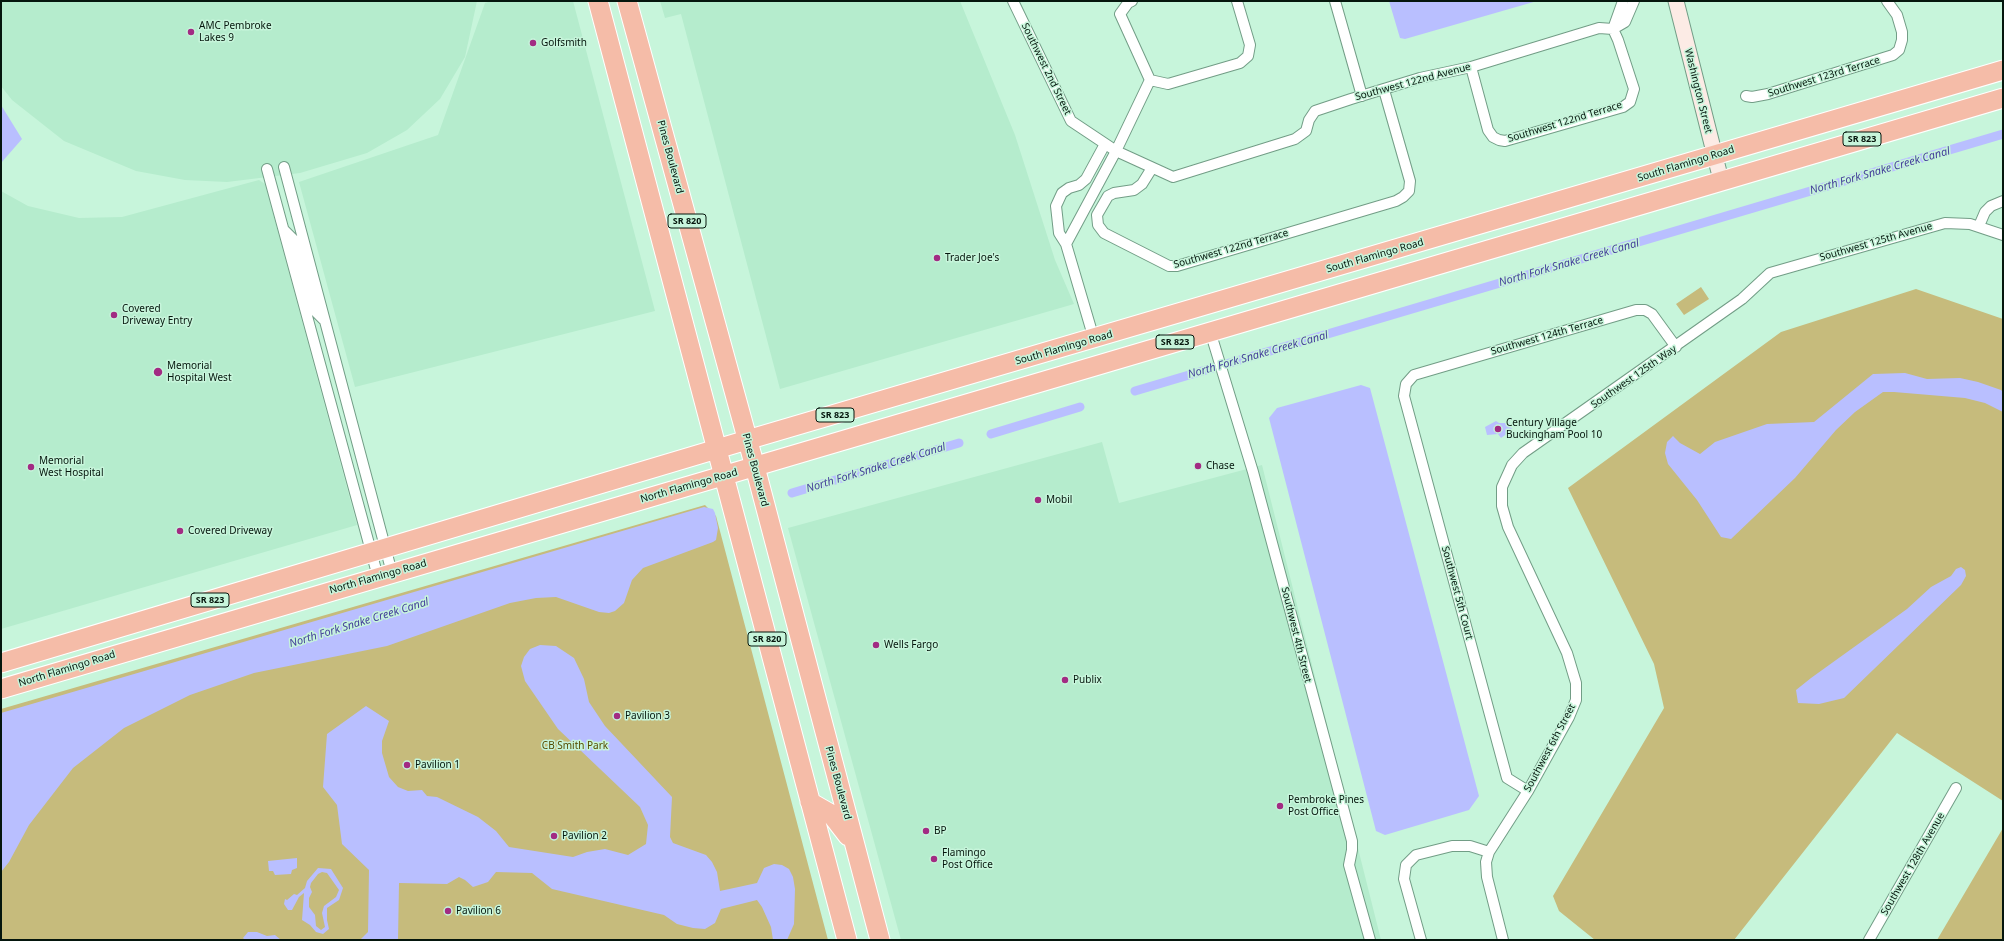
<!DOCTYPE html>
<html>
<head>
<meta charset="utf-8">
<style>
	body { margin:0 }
	#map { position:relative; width:2004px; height:941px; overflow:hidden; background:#c7f5db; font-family:"Noto Sans",sans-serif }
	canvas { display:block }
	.frame { position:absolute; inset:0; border:2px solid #05160d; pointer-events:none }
</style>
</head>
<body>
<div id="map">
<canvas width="2004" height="941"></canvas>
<div class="frame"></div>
</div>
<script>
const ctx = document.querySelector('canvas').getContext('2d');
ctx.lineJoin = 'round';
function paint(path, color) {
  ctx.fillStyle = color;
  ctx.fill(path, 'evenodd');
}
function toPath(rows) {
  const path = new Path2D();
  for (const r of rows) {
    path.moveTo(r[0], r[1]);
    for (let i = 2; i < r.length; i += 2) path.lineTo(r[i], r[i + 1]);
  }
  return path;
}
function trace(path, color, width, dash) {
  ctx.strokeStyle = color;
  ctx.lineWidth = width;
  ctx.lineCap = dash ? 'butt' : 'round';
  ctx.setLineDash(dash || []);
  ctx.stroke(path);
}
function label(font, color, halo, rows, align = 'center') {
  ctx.font = font + ' "Noto Sans",sans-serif';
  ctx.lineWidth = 3;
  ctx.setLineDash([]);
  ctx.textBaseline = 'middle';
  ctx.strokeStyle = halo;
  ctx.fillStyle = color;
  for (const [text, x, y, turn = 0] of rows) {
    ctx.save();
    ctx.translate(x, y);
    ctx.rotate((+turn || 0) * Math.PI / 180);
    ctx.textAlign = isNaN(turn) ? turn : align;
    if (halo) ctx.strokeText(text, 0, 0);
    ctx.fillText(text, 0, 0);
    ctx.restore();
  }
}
const built = toPath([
	[1,1,477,1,465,57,440,99,407,130,367,153,300,173,227,182,185,180,136,171,64,141,12,100,1,86],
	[491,1,573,1,655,311,355,387,299,182,438,135,485,3],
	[660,1,960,1,1015,135,1055,260,1074,304,780,389,681,14,665,18],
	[259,180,265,184,357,525,1,629,1,191,28,206,79,218,122,217],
	[1102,442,1119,503,1262,465,1381,940,901,940,788,528]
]);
const green = toPath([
	[1701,287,1709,299,1684,315,1676,304],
	[1916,289,2003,319,2003,801,1897,733,1734,940,1595,940,1559,911,1553,896,1664,708,1654,664,1568,488,1781,332],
	[705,505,716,516,828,940,1,940,1,709],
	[2003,828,2003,940,1937,940]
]);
const water = toPath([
	[1389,1,1537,1,1405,39,1400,38],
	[1,105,22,139,1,163],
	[1905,373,1927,379,1960,378,1978,382,2001,390,2003,392,2003,412,1985,403,1965,398,1894,392,1883,392,1855,412,1836,430,1795,478,1731,539,1721,537,1697,500,1668,464,1665,453,1667,442,1673,436,1680,443,1700,454,1715,442,1767,424,1814,422,1873,374],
	[1361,385,1370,388,1479,796,1469,810,1385,835,1376,831,1269,418,1277,408],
	[1496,421,1499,423,1510,423,1512,430,1501,438,1498,434,1487,435,1485,427],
	[704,507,713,509,715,513,718,528,716,540,713,542,643,568,632,580,624,603,615,611,609,613,599,612,556,597,536,598,510,603,387,646,254,673,190,695,124,728,73,768,29,825,9,862,1,872,1,713],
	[1961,567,1965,570,1966,576,1961,585,1844,698,1819,704,1798,703,1796,690,1811,678,1907,609,1931,587,1951,576,1956,569],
	[540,645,556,646,574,658,584,679,589,702,605,726,672,797,670,837,673,843,706,855,712,862,717,872,720,891,757,883,764,868,774,864,782,865,789,869,793,877,795,889,794,924,787,940,773,940,771,927,762,907,757,900,721,909,715,923,705,929,693,928,677,924,664,915,552,889,532,873,496,872,488,882,473,887,465,880,459,877,447,884,399,883,398,940,360,940,368,932,369,870,342,844,337,805,323,787,327,734,366,706,389,721,382,741,382,753,389,777,398,787,408,791,422,790,427,796,437,797,478,817,496,831,509,847,573,857,587,852,605,849,628,855,646,844,648,825,640,807,558,729,525,681,521,666,524,657,530,649],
	[297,858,297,868,292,870,291,874,275,875,273,871,269,871,268,861],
	[318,868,331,869,343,888,339,900,327,908,327,920,329,929,323,934,316,932,310,925,302,920,304,893,299,897,292,910,288,910,284,904,285,899,287,900,294,894,297,895,305,888,307,881],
	[322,872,327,873,339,890,336,897,324,906,322,913,325,927,321,930,316,926,315,915,309,907,309,898,312,892,310,887,311,883,318,874],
	[248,932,257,932,267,936,275,935,281,940,245,940,243,938]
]);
const canal = toPath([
	[1135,391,2003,134],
	[991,434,1080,407],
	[792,493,959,443]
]);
const street = toPath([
	[1013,1,1071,121,1116,151,1173,177,1295,139,1306,131,1309,120,1315,111,1351,99,1420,78,1471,67,1599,28,1613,29,1625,22,1634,1],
	[1132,1,1128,3,1120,14,1150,80],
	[1335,1,1362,96],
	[1613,29,1623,1],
	[1471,67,1488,130,1493,137,1499,140,1505,141,1512,139,1623,107,1630,102,1634,89,1618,40,1613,29],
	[1746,96,1752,97,1768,94,1893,55,1899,50,1902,40,1902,32,1897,15,1887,1],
	[284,167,392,573],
	[1152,168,1142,184,1134,190,1114,193,1108,196,1097,215,1098,225,1104,233,1169,266,1177,266,1396,201,1403,197,1409,191,1410,181,1384,90],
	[267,169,378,577],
	[1979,226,1985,212,1991,206,2003,201],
	[284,230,294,240,312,303,315,311,324,320],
	[1066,244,1116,151,1150,80,1168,84,1240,63,1248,56,1250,45,1237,1],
	[1210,331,1253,472,1352,841,1352,850,1349,865,1370,940],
	[1094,339,1066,244,1059,233,1056,206,1062,193,1069,188,1079,185,1086,179,1105,144],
	[1528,791,1507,778,1404,396,1406,384,1414,375,1636,310,1645,310,1652,314,1676,347],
	[1421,940,1404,879,1406,865,1416,855,1452,846,1470,846,1489,852],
	[1503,940,1487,877,1486,862,1489,852,1528,791,1569,717,1576,700,1576,683,1567,653,1508,527,1502,506,1502,487,1512,465,1523,453,1742,299,1770,273,1945,223,1970,224,2003,235],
	[1869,940,1956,788]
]);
const secondary = toPath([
	[1676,1,1721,180]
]);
const highway = toPath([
	[598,1,847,940],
	[627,1,755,467,880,940],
	[1,663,747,440,2003,70],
	[1,689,2003,98],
	[810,802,831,814,848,836]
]);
const markers = [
	[191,32,4,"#a22b83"],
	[533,43,4,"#a22b83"],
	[937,258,4,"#a22b83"],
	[114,315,4,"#a22b83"],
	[158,372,5,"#a22b83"],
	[1498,429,4,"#a22b83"],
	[1198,466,4,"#a22b83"],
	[31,467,4,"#a22b83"],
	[1038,500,4,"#a22b83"],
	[180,531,4,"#a22b83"],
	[876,645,4,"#a22b83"],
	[1065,680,4,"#a22b83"],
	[617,716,4,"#a22b83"],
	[407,765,4,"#a22b83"],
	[1280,806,4,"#a22b83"],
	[926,831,4,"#a22b83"],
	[554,836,4,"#a22b83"],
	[934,859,4,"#a22b83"],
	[448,911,4,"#a22b83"]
];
const shields = [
	[1862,139,38],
	[687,221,38],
	[1175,342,38],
	[835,415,38],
	[210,600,38],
	[767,639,38]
];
const shieldNames = [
	["SR 823",1862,139],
	["SR 820",687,221],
	["SR 823",1175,342],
	["SR 823",835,415],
	["SR 823",210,600],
	["SR 820",767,639]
];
const poiNames = [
	["AMC Pembroke",199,26],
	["Lakes 9",199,38],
	["Golfsmith",541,43],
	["Trader Joe's",945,258],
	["Covered",122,309],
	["Driveway Entry",122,321],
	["Memorial",167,366],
	["Hospital West",167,378],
	["Century Village",1506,423],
	["Buckingham Pool 10",1506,435],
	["Memorial",39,461],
	["West Hospital",39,473],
	["Chase",1206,466],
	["Mobil",1046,500],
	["Covered Driveway",188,531],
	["Wells Fargo",884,645],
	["Publix",1073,680],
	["Pavilion 3",625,716],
	["Pavilion 1",415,765],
	["Pembroke Pines",1288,800],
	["Post Office",1288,812],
	["BP",934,831],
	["Pavilion 2",562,836],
	["Flamingo",942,853],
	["Post Office",942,865],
	["Pavilion 6",456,911]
];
const streetNames = [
	["Southwest 2nd Street",1046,69,64],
	["Southwest 123rd Terrace",1824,77,-17],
	["Southwest 122nd Avenue",1413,82,-15],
	["Washington Street",1698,91,76],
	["Southwest 122nd Terrace",1565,122,-17],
	["Pines Boulevard",670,157,75],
	["South Flamingo Road",1686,164,-17],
	["Southwest 125th Avenue",1876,242,-16],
	["Southwest 122nd Terrace",1231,249,-16],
	["South Flamingo Road",1375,256,-16],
	["Southwest 124th Terrace",1547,336,-16],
	["South Flamingo Road",1064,348,-16],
	["Southwest 125th Way",1634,377,-35],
	["Pines Boulevard",755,470,75],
	["North Flamingo Road",689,486,-16],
	["North Flamingo Road",378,577,-16],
	["Southwest 5th Court",1457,593,75],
	["Southwest 4th Street",1296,635,76],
	["North Flamingo Road",67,669,-17],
	["Southwest 6th Street",1550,748,-62],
	["Pines Boulevard",838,783,75],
	["Southwest 128th Avenue",1913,864,-60]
];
const parkNames = [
	["CB Smith Park",575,746]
];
const waterNames = [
	["North Fork Snake Creek Canal",1880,171,-16],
	["North Fork Snake Creek Canal",1569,263,-16],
	["North Fork Snake Creek Canal",1258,355,-16],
	["North Fork Snake Creek Canal",876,468,-17],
	["North Fork Snake Creek Canal",359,623,-17]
];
paint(built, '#b5eccd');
paint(green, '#c6bb7c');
paint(water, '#b9bfff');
trace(canal, '#b9bfff', 9);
trace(street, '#729d86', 12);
trace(secondary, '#729d86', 17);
trace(highway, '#fff', 21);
trace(street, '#fff', 10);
trace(secondary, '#fcebe5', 15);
trace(highway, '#f5bca8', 19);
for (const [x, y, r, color] of markers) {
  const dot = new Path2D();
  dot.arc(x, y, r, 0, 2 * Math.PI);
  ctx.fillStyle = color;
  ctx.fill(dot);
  trace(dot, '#c7f5db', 1.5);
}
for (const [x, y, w] of shields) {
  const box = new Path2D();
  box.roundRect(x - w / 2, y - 7, w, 14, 3);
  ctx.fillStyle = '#c7f5db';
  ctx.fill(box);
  trace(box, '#05160d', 1);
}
label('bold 9px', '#05160d', null, shieldNames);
label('10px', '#05160d', '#c7f5db', poiNames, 'left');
label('10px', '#05160d', '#c7f5db', streetNames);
label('10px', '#564c01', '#c7f5db', parkNames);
label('italic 11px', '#45419b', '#c7f5db', waterNames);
</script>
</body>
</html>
